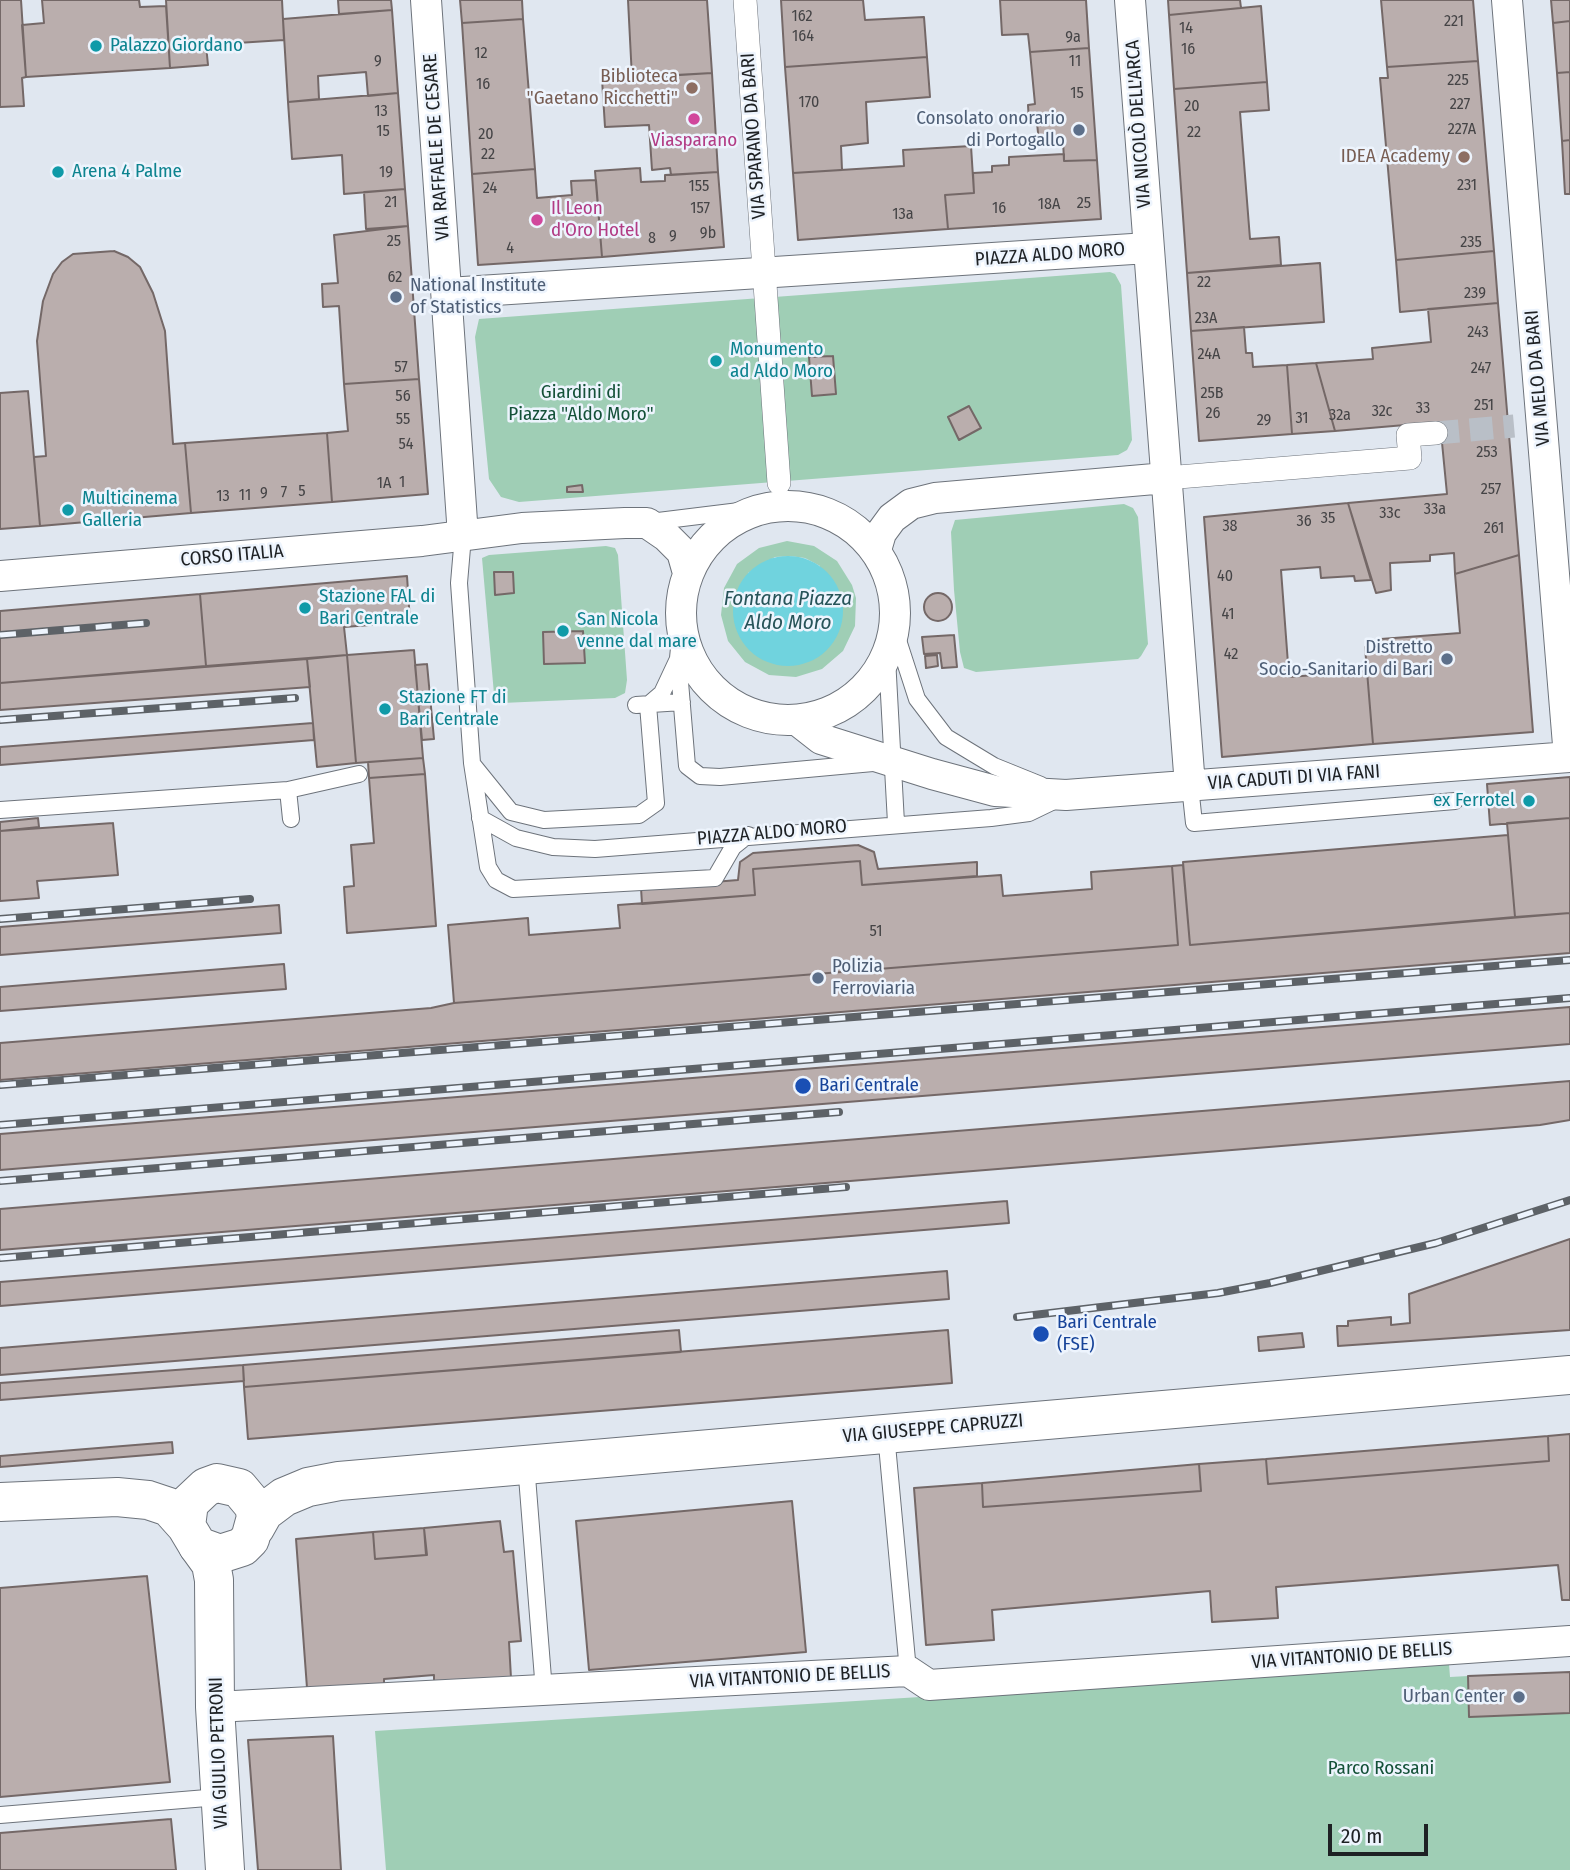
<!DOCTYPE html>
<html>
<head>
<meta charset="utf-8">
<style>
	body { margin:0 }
	#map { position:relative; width:1570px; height:1870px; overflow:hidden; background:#e0e7f0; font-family:"Fira Sans Condensed",sans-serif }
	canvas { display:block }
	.scale { position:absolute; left:1328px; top:1824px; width:100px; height:32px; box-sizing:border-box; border:4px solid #1e2124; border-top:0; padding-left:9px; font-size:21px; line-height:24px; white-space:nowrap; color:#1e2124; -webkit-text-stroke:5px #edf4fd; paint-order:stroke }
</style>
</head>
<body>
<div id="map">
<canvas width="1570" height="1870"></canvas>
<div class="scale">20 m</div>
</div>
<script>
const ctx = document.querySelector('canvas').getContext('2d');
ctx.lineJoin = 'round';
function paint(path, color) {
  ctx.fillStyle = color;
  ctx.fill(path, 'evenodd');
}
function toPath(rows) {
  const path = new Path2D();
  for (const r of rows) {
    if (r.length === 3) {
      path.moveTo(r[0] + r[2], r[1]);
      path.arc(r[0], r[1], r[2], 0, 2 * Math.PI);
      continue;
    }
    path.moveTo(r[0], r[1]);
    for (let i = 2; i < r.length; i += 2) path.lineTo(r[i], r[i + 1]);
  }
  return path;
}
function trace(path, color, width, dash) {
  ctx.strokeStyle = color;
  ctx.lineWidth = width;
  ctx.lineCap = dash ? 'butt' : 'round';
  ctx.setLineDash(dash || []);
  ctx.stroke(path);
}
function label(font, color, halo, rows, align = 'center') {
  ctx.font = font + ' "Fira Sans Condensed",sans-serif';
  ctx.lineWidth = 5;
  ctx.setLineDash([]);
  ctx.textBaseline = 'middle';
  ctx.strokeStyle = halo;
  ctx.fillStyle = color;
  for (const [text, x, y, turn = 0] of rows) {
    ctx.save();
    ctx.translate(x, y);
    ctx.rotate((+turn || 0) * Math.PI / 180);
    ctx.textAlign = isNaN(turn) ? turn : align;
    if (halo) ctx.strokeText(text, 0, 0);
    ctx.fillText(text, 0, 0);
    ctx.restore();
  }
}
const green = toPath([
	[1110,272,1115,274,1121,285,1132,440,1127,450,1118,455,519,502,501,497,489,479,475,337,479,319],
	[1124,504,1133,508,1138,517,1148,644,1141,656,1138,659,976,672,964,668,960,652,954,590,951,532,955,520],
	[787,541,814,546,837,561,852,585,856,598,855,626,843,651,822,669,796,677,769,675,745,662,728,641,721,615,724,588,737,564,759,548],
	[790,556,805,558,820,566,816,657,786,665,748,573,775,557],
	[606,546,615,548,618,555,627,680,625,693,615,698,502,703,494,694,482,558,489,555],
	[1449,1664,1450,1677,1468,1676,1470,1717,1570,1713,1570,1870,386,1870,375,1731]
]);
const water = toPath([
	[788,611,55]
]);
const building = toPath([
	[0,0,21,0,26,77,22,78,24,106,0,107,0,0],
	[42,0,139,0,140,7,166,6,170,68,26,77,22,25,44,23,42,0],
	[166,0,282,0,284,40,206,45,208,65,170,68,166,0],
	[338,0,391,0,392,10,339,14,338,0],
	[460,0,522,0,523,19,462,23,460,0],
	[628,0,707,0,712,73,632,78,628,0],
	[781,0,863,0,865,20,924,17,927,57,785,67,781,0],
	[1000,0,1086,0,1089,48,1030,52,1028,34,1002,35,1000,0],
	[1168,0,1240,0,1241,8,1169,15,1168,0],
	[1381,0,1473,0,1478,61,1387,67,1381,0],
	[1551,0,1570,0,1570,21,1553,23,1551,0],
	[1261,6,1267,82,1174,89,1169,15,1261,6],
	[392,10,398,93,368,96,366,72,318,76,319,99,288,102,283,19,392,10],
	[523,19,535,169,472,174,462,23,523,19],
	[1570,21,1570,72,1557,73,1553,23,1570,21],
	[1089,48,1097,160,1064,161,1063,140,1039,142,1037,123,1029,123,1028,105,1035,104,1030,52,1089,48],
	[927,57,930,97,866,102,868,143,841,146,842,170,793,173,785,67,927,57],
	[1478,61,1494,251,1396,260,1380,78,1388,78,1387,67,1478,61],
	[1570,72,1570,140,1562,141,1557,73,1570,72],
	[712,73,718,172,671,175,670,168,652,170,649,125,605,127,602,79,712,73],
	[1267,82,1269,110,1240,112,1250,239,1279,237,1281,265,1187,273,1174,89,1267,82],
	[398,93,405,189,344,194,342,155,292,159,288,102,398,93],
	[1570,140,1570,194,1565,194,1562,141,1570,140],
	[971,146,974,193,945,195,948,229,798,240,793,173,904,166,903,150,971,146],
	[1064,154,1064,161,1097,160,1101,219,948,229,945,195,974,193,973,173,992,172,992,166,1009,165,1009,157,1064,154],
	[640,168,641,182,665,181,665,175,718,172,724,247,602,257,595,171,640,168],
	[535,169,537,198,572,195,571,181,596,180,602,257,478,265,472,174,535,169],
	[405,189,408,226,366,229,364,192,405,189],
	[408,226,419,379,344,384,339,306,323,307,322,284,338,283,334,235,408,226],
	[114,251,128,257,140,267,153,293,165,331,173,444,185,443,191,513,40,526,34,457,46,456,37,341,43,301,53,274,62,262,73,254,114,251],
	[1494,251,1498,303,1400,312,1396,260,1494,251],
	[1320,263,1324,322,1191,331,1187,273,1320,263],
	[1498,303,1519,555,1455,574,1454,553,1430,555,1430,561,1390,563,1391,590,1376,593,1348,503,1447,494,1440,422,1335,431,1316,363,1373,359,1372,348,1431,342,1428,309,1498,303],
	[1244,327,1246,353,1252,353,1253,367,1287,365,1292,434,1199,441,1191,331,1244,327],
	[833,356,836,394,812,396,809,357,833,356],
	[1316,363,1335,431,1292,434,1287,365,1316,363],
	[419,379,428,494,332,502,327,433,348,431,344,384,419,379],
	[28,391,40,526,0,529,0,393,28,391],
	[969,406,981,428,959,440,948,417,969,406],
	[327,433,332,502,191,513,185,443,327,433],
	[582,485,583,492,567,492,567,487,582,485],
	[1348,503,1371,580,1355,581,1354,576,1321,578,1320,567,1281,570,1289,677,1367,671,1373,744,1222,757,1204,517,1348,503],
	[1519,555,1533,732,1373,744,1365,647,1382,646,1381,639,1460,633,1455,574,1519,555],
	[494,572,513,572,514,593,495,595,494,572],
	[407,576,410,622,344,627,347,655,206,666,200,594,407,576],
	[938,607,14],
	[200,594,206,666,0,683,0,611,200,594],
	[583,631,585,663,544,664,543,632,583,631],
	[954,635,957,667,942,668,940,653,924,654,922,637,954,635],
	[414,650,423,758,356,763,347,655,414,650],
	[347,655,356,763,317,767,307,659,347,655],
	[937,655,938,666,926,668,925,656,937,655],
	[307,659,310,687,0,710,0,683,307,659],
	[427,664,434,739,422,740,415,665,427,664],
	[313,723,314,740,0,765,0,747,313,723],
	[423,758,425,774,369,778,368,762,423,758],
	[425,774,436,926,347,933,344,887,354,886,351,845,374,843,369,778,425,774],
	[1570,777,1570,818,1490,825,1487,784,1570,777],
	[38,818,39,827,0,831,0,822,38,818],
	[1570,818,1570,913,1515,917,1507,823,1570,818],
	[113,823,118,875,37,881,39,898,0,901,0,831,113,823],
	[1508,835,1515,917,1190,945,1183,862,1508,835],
	[858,845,874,852,878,869,977,862,977,876,862,885,860,861,753,869,755,895,642,904,641,888,738,880,740,862,753,853,858,845],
	[860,861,862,885,1001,875,1003,896,1092,889,1091,872,1172,866,1178,945,454,1003,448,925,528,918,529,935,620,928,618,905,755,895,753,869,860,861],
	[1183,865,1190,945,1570,913,1570,953,0,1080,0,1043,431,1008,454,1003,1178,945,1172,866,1183,865],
	[279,905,281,933,0,955,0,927,279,905],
	[284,964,286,989,0,1011,0,987,284,964],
	[1570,1007,1570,1044,0,1170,0,1134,1570,1007],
	[1570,1081,1570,1120,1540,1125,0,1250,0,1209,1570,1081],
	[1007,1201,1009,1223,0,1306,0,1282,1007,1201],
	[1570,1239,1570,1330,1338,1346,1337,1326,1348,1326,1348,1321,1391,1317,1391,1325,1410,1323,1409,1294,1570,1239],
	[947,1271,949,1299,0,1375,0,1348,947,1271],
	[679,1330,681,1352,244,1387,243,1365,679,1330],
	[948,1330,952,1383,248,1439,244,1387,948,1330],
	[1302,1333,1304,1347,1259,1351,1258,1337,1302,1333],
	[243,1365,244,1381,0,1400,0,1383,243,1365],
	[1570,1434,1570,1600,1562,1600,1558,1565,1276,1587,1278,1618,1212,1622,1210,1591,992,1610,994,1640,926,1645,914,1488,982,1483,983,1507,1201,1491,1199,1464,1266,1459,1268,1484,1549,1461,1548,1436,1570,1434],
	[1548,1436,1549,1461,1268,1484,1266,1459,1548,1436],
	[172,1442,173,1453,0,1467,0,1456,172,1442],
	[1199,1464,1201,1491,983,1507,982,1483,1199,1464],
	[792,1501,806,1652,589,1670,576,1521,792,1501],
	[500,1521,504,1552,513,1551,521,1641,509,1642,511,1678,434,1682,434,1675,384,1679,384,1684,307,1688,296,1539,373,1532,375,1559,427,1555,424,1528,500,1521],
	[424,1528,426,1555,375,1559,373,1532,424,1528],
	[147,1576,170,1782,0,1797,0,1588,147,1576],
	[1570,1672,1570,1713,1469,1717,1468,1676,1570,1672],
	[333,1736,341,1870,258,1870,248,1740,333,1736],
	[171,1819,176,1870,0,1870,0,1833,171,1819]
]);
const pedestrianTunnel = toPath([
	[1436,433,1514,426]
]);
const service = toPath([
	[650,522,780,506],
	[463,536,459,583,472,763,488,867,496,880,513,889,715,878,733,847,748,835],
	[681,628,678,658,687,766,700,776,720,777,873,763],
	[895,631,917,699,946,737,994,766,1041,785],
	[887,658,896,823],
	[636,705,682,702],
	[648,705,662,693,677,661],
	[473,765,511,812,544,820,639,815,656,803,648,705],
	[1190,786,1194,823,1455,801],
	[288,790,291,819],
	[0,810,288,790,359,774],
	[480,818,516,838,553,847,595,849,991,818,1029,813,1058,799],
	[886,1434,908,1671],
	[526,1464,544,1691],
	[0,1815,219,1797]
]);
const pedestrian = toPath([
	[745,0,779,483],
	[1166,478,1410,458,1408,435,1436,433]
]);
const minor = toPath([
	[426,0,463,536],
	[1130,0,1190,786],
	[1507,0,1569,757],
	[448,293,1148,248],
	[788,613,107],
	[876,550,881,533,892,518,911,504,935,498,1166,478],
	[0,576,422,541,522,528,625,523,647,523,666,536,682,552,688,573],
	[798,721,821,739,932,774,995,791,1066,795,1570,757],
	[215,1707,908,1671,929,1685,1570,1641]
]);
const tertiary = toPath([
	[198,1546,211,1564,214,1580,215,1707,225,1870]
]);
const secondary = toPath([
	[0,1502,117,1497,148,1500,169,1507,186,1526,198,1546,220,1554,242,1547,250,1539,256,1517,254,1506,239,1488,217,1483,206,1487,189,1503,186,1526],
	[255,1528,264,1512,284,1497,308,1487,339,1481,1570,1375]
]);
const rail = toPath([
	[0,635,146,623],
	[0,720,295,698],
	[0,919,250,899],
	[0,1085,1570,960],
	[0,1125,1570,998],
	[0,1181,839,1112],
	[0,1258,846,1187],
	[1017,1317,1218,1293,1270,1283,1436,1243,1570,1200]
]);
const markers = [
	[96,46,7,"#0f9aa8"],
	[692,88,7,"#8d6e63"],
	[694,119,7,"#d1479c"],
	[1079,130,7,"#5c6f8a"],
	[1464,157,7,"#8d6e63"],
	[58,172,7,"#0f9aa8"],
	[537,220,7,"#d1479c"],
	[396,297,7,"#5c6f8a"],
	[716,361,7,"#0f9aa8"],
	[68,510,7,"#0f9aa8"],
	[305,608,7,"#0f9aa8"],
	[563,631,7,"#0f9aa8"],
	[1447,659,7,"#5c6f8a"],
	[385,709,7,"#0f9aa8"],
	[1529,801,7,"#0f9aa8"],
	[818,978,7,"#5c6f8a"],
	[803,1086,9,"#1a4fb4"],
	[1041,1334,9,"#1a4fb4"],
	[1519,1697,7,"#5c6f8a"]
];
const numberNames = [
	["162",802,17],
	["221",1454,22],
	["14",1186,29],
	["164",803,37],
	["9a",1073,38],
	["16",1188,50],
	["12",481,54],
	["9",378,62],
	["11",1075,62],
	["225",1458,81],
	["16",483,85],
	["15",1077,94],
	["170",809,103],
	["227",1460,105],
	["20",1192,107],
	["13",381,112],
	["227A",1462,130],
	["15",383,132],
	["22",1194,133],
	["20",486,135],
	["22",488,155],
	["19",386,173],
	["231",1467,186],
	["155",699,187],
	["24",490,189],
	["21",391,203],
	["25",1084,204],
	["18A",1049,205],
	["157",700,209],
	["16",999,209],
	["13a",903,215],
	["9b",708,234],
	["9",673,237],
	["8",652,239],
	["25",394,242],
	["235",1471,243],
	["4",510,249],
	["62",395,278],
	["22",1204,283],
	["239",1475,294],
	["23A",1206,319],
	["243",1478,333],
	["24A",1209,355],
	["57",401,368],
	["247",1481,369],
	["25B",1212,394],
	["56",403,397],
	["251",1484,406],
	["33",1423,409],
	["32c",1382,412],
	["26",1213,414],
	["32a",1340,416],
	["31",1302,419],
	["55",403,420],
	["29",1264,421],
	["54",406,445],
	["253",1487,453],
	["1",402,483],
	["1A",384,484],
	["257",1491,490],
	["5",302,492],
	["7",284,493],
	["9",264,494],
	["11",245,496],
	["13",223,497],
	["33a",1435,510],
	["33c",1390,514],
	["35",1328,519],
	["36",1304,522],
	["38",1230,527],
	["261",1494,529],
	["40",1225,577],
	["41",1228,615],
	["42",1231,655],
	["51",876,932]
];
const cultureNames = [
	["Palazzo Giordano",110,46],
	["Arena 4 Palme",72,172],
	["Monumento",730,350],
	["ad Aldo Moro",730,372],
	["Multicinema",82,499],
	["Galleria",82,521],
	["Stazione FAL di",319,597],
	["Bari Centrale",319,619],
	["San Nicola",577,620],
	["venne dal mare",577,642],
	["Stazione FT di",399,698],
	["Bari Centrale",399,720],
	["ex Ferrotel",1515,801,"right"]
];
const educationNames = [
	["Biblioteca",678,77],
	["\"Gaetano Ricchetti\"",678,99],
	["IDEA Academy",1450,157]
];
const serviceNames = [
	["Consolato onorario",1065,119],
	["di Portogallo",1065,141],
	["National Institute",410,286,"left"],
	["of Statistics",410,308,"left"],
	["Distretto",1433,648],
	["Socio-Sanitario di Bari",1433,670],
	["Polizia",832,967,"left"],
	["Ferroviaria",832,989,"left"],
	["Urban Center",1505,1697]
];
const streetNames = [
	["VIA NICOLÒ DELL'ARCA",1139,124,-94],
	["VIA SPARANO DA BARI",754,136,-94],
	["VIA RAFFAELE DE CESARE",437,147,-94],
	["PIAZZA ALDO MORO",1050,255,-4],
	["VIA MELO DA BARI",1538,378,-95],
	["CORSO ITALIA",232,556,-5],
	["VIA CADUTI DI VIA FANI",1294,778,-4],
	["PIAZZA ALDO MORO",772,833,-5],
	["VIA GIUSEPPE CAPRUZZI",933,1429,-5],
	["VIA VITANTONIO DE BELLIS",1352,1656,-4],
	["VIA VITANTONIO DE BELLIS",790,1677,-3],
	["VIA GIULIO PETRONI",219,1753,-92]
];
const hotelNames = [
	["Viasparano",694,141],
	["Il Leon",551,209,"left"],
	["d'Oro Hotel",551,231,"left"]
];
const parkNames = [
	["Giardini di",581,393],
	["Piazza \"Aldo Moro\"",581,415],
	["Parco Rossani",1381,1769]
];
const transitNames = [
	["Bari Centrale",819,1086],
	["Bari Centrale",1057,1323],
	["(FSE)",1057,1345]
];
const waterNames = [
	["Fontana Piazza",788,599],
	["Aldo Moro",788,623]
];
paint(green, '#9fceb5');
paint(water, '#70d3de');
paint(building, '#baaead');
trace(building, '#746867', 2);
trace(pedestrianTunnel, '#b9bfc7', 23, [23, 11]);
trace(service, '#6d737b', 18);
trace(pedestrian, '#6d737b', 24);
trace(minor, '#6d737b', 32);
trace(tertiary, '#6d737b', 40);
trace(secondary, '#6d737b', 40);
trace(service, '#fff', 16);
trace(pedestrian, '#fff', 23);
trace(minor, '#fff', 30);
trace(tertiary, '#fff', 38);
trace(secondary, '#fff', 38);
trace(rail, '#5d6267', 8);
trace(rail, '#edf4fd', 5, [16]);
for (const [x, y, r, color] of markers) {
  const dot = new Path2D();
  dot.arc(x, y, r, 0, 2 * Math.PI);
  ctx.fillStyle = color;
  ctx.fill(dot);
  trace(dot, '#edf4fd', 2.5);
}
label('16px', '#454446', null, numberNames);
label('19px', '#0d838f', '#edf4fd', cultureNames, 'left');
label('19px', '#785e54', '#edf4fd', educationNames, 'right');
label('19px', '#4e5e75', '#edf4fd', serviceNames, 'right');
label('19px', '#1e2124', '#edf4fd', streetNames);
label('19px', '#b23c85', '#edf4fd', hotelNames);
label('19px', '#145138', '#edf4fd', parkNames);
label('19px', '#164399', '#edf4fd', transitNames, 'left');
label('italic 21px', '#275459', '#edf4fd', waterNames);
</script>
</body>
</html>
